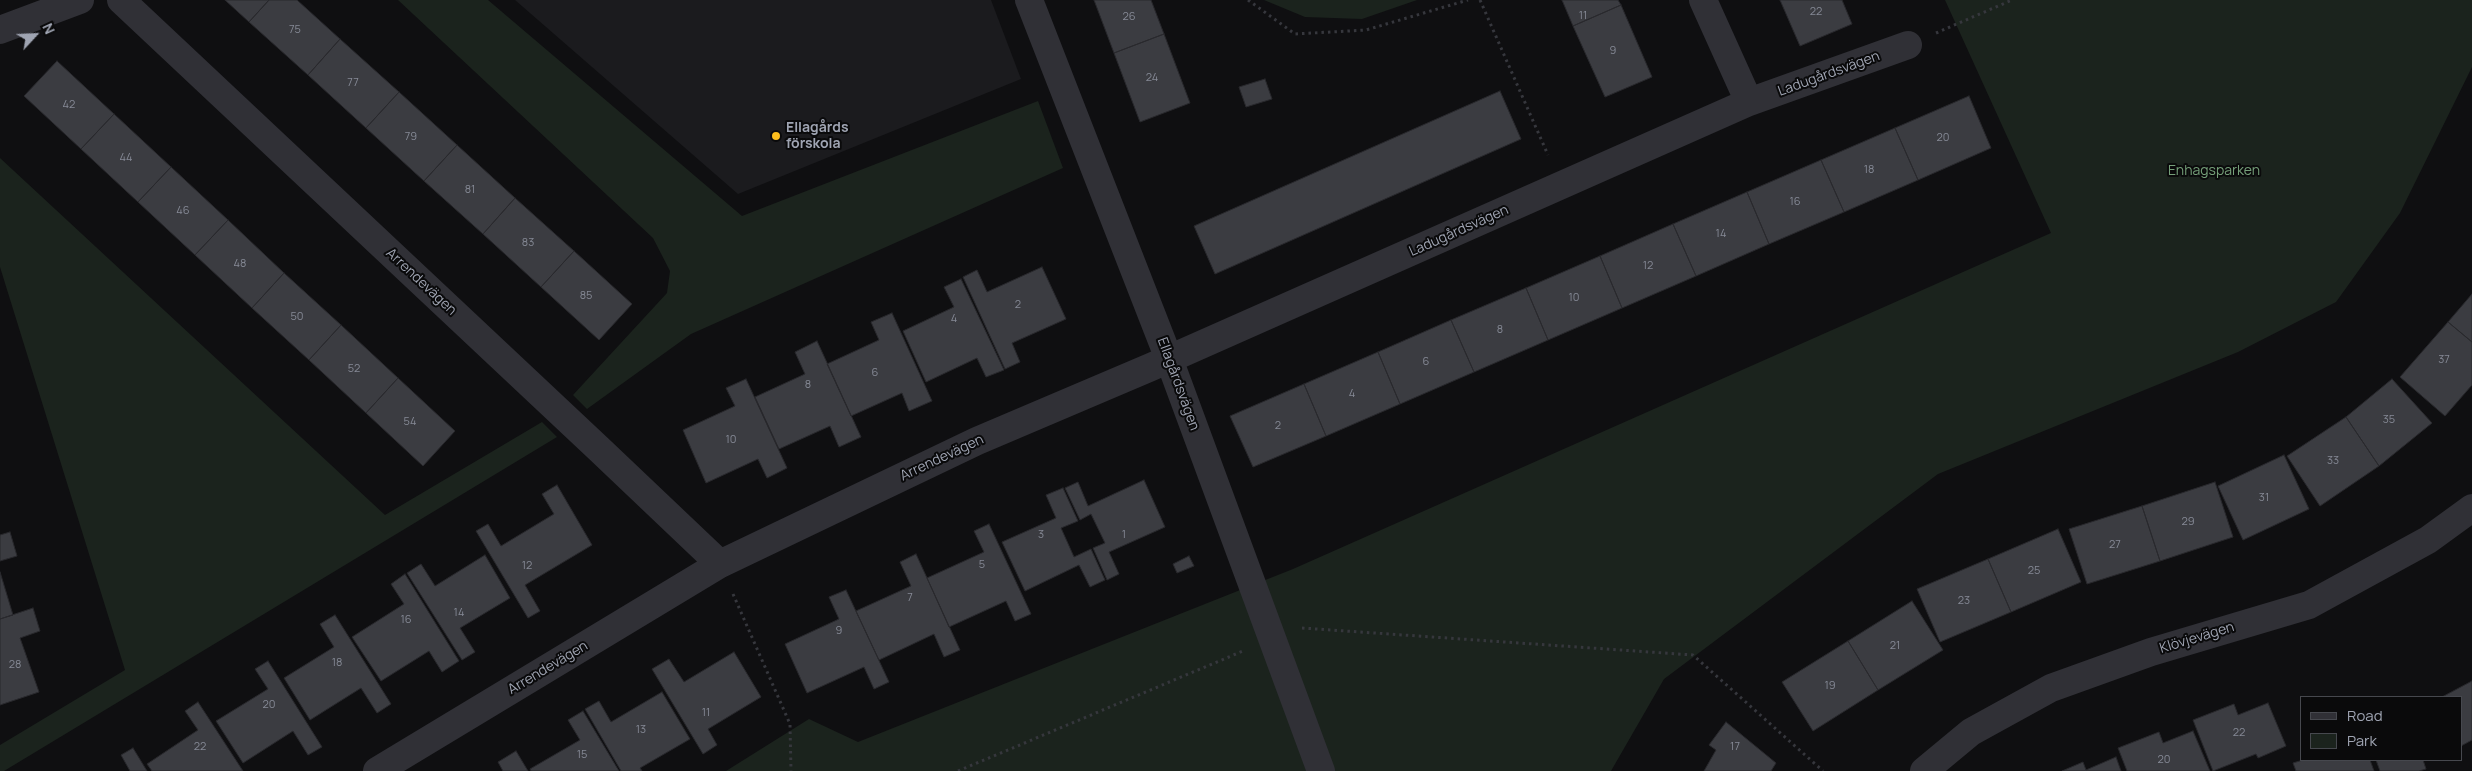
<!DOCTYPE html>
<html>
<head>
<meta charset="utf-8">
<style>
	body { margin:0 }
	#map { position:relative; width:2472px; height:771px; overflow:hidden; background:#0f0f11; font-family:Manrope,sans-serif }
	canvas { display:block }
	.legend { position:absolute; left:2300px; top:696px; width:162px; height:65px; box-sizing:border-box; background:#0a0a0b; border:1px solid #46484e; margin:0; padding:6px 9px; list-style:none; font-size:15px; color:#9fa4b2 }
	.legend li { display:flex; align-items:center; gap:10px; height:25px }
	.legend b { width:25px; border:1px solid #46484e }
	.north { position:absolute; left:10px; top:10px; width:50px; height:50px; -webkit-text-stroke:4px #0a0a0b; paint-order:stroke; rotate:65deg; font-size:14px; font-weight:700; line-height:20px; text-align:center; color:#9fa4b2 }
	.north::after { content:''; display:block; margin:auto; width:18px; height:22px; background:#9fa4b2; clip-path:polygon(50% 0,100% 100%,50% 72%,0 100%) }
</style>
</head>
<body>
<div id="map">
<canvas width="2472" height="771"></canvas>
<ul class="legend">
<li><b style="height:6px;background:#303036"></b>Road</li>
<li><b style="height:14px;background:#1b231d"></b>Park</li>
</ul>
<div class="north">N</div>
</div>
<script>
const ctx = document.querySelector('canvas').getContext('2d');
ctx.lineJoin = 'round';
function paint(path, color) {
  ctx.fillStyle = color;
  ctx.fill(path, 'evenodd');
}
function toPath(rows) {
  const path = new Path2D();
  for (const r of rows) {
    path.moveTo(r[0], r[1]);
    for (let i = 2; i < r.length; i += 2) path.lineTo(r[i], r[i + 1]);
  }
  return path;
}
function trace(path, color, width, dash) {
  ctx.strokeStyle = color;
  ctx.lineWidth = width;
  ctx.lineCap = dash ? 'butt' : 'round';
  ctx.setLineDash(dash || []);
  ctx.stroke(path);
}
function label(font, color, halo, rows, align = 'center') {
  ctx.font = font + ' Manrope,sans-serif';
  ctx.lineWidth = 4;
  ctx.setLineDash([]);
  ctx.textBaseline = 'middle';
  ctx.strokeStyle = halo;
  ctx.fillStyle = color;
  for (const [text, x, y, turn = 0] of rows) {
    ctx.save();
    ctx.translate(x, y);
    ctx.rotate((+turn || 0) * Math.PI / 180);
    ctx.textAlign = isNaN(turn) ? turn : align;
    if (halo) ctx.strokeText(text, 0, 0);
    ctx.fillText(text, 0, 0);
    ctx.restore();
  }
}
const built = toPath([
	[515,0,991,0,1021,79,738,194]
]);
const green = toPath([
	[398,0,488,0,742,216,1038,101,1063,168,691,334,587,409,573,395,667,293,670,271,653,238],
	[1264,0,1417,0,1362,19,1305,17],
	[1945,0,2472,0,2472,67,2400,213,2336,302,2238,352,1938,474,1664,679,1611,771,726,771,809,719,858,742,1293,569,2051,233],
	[0,158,385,515,542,422,557,437,4,771,0,771,0,745,125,670,0,267]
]);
const building = toPath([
	[225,0,269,0,249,22,225,0],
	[269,0,297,0,340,39,308,75,249,22,269,0],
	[1094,0,1151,0,1164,34,1114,53,1094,0],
	[1562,0,1618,0,1621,5,1573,26,1562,0],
	[1780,0,1842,0,1852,24,1800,46,1780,0],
	[1621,5,1652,77,1605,97,1573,26,1621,5],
	[1164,34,1190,103,1140,122,1114,53,1164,34],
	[340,39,399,92,366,128,308,75,340,39],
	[57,61,114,114,81,149,24,96,57,61],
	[1265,79,1272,99,1246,107,1239,87,1265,79],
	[1500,91,1521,139,1215,274,1194,226,1500,91],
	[399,92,457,145,424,181,366,128,399,92],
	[1969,96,1991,148,1918,180,1895,128,1969,96],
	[114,114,171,167,138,202,81,149,114,114],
	[1895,128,1918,180,1844,212,1821,160,1895,128],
	[457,145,515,198,483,234,424,181,457,145],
	[1821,160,1844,212,1769,244,1747,192,1821,160],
	[171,167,228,220,195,255,138,202,171,167],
	[1747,192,1769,244,1696,276,1673,224,1747,192],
	[515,198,574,251,541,287,483,234,515,198],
	[228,220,284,273,252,308,195,255,228,220],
	[1673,224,1696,276,1622,308,1600,256,1673,224],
	[574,251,632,304,599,340,541,287,574,251],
	[1600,256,1622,308,1548,340,1526,288,1600,256],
	[1042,267,1066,319,1012,343,1020,362,1005,369,963,277,977,270,987,292,1042,267],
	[284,273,341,325,309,360,252,308,284,273],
	[961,279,1004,370,986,377,977,358,926,382,903,331,954,307,944,287,961,279],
	[1526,288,1548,340,1474,372,1451,320,1526,288],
	[2472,294,2472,342,2448,322,2472,294],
	[892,313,932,401,909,411,902,393,851,416,827,364,879,340,871,322,892,313],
	[1451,320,1474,372,1400,404,1378,352,1451,320],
	[2448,322,2472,342,2472,385,2445,416,2400,377,2448,322],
	[341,325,398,378,366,413,309,360,341,325],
	[817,341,861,437,839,447,830,426,779,449,755,397,805,374,795,352,817,341],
	[1378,352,1400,404,1326,436,1304,384,1378,352],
	[398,378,455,431,423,466,366,413,398,378],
	[746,379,787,468,767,478,758,459,706,483,683,430,735,406,726,388,746,379],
	[2392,379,2432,423,2379,466,2346,417,2392,379],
	[1304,384,1326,436,1253,467,1230,416,1304,384],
	[2346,417,2379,466,2320,506,2287,456,2346,417],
	[2284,455,2309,509,2243,540,2218,486,2284,455],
	[1144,480,1165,527,1109,552,1119,574,1107,580,1093,548,1105,543,1091,514,1080,520,1065,488,1078,482,1088,506,1144,480],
	[2215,482,2233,537,2160,561,2142,506,2215,482],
	[557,485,592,545,525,585,540,611,528,618,476,531,488,524,501,546,554,514,542,494,557,485],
	[1063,488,1078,521,1061,528,1074,557,1091,549,1105,580,1090,587,1079,565,1025,591,1002,542,1056,518,1046,495,1063,488],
	[2142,506,2160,561,2087,584,2069,529,2142,506],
	[989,524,1031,614,1015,621,1006,601,949,627,927,578,984,552,974,531,989,524],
	[2058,529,2081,582,2011,612,1988,559,2058,529],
	[10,532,17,556,0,561,0,535,10,532],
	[916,554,960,650,944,657,934,634,879,660,856,611,911,586,900,562,916,554],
	[485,555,510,598,460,628,475,652,462,660,407,573,421,564,435,586,485,555],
	[1189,556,1194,566,1177,573,1173,564,1189,556],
	[1988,559,2011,612,1940,642,1917,589,1988,559],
	[0,572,13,615,0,619,0,572],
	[405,574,459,661,442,672,429,651,381,681,352,637,404,604,391,584,405,574],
	[846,590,889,682,874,689,864,667,807,693,785,644,839,619,829,597,846,590],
	[1912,601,1943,650,1878,690,1848,641,1912,601],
	[33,608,40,631,20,638,39,692,0,705,0,619,33,608],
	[335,615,391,704,377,713,361,688,310,720,284,678,334,647,320,624,335,615],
	[1848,641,1878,690,1813,731,1782,682,1848,641],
	[734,652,761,697,708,729,717,745,703,754,652,669,669,659,684,682,734,652],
	[268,661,322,747,308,755,293,731,243,763,216,721,268,689,255,669,268,661],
	[2472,681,2472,740,2461,746,2461,697,2442,697,2472,681],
	[662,692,690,739,640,768,642,771,621,771,585,709,599,701,611,722,662,692],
	[198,702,243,771,152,771,147,764,198,730,185,711,198,702],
	[2268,703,2286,746,2258,758,2256,754,2213,771,2193,720,2234,704,2238,715,2268,703],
	[583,711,619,771,531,771,530,769,580,740,568,720,583,711],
	[1726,722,1776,763,1771,771,1704,771,1716,750,1709,745,1726,722],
	[2193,731,2210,771,2127,771,2118,748,2159,732,2163,743,2193,731],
	[133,748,147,771,130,771,121,755,133,748],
	[516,751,528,771,503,771,498,762,516,751],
	[2116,757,2121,771,2062,771,2083,762,2086,770,2116,757],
	[2303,760,2370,760,2374,771,2296,771,2293,763,2303,760],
	[2376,760,2423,760,2426,769,2419,771,2380,771,2376,760]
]);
const path = toPath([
	[1248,0,1295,34,1366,30,1468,0],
	[1480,0,1548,155],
	[1936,33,2012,0],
	[733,594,790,724,791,771],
	[1302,628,1693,655,1823,771],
	[958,771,1243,651]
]);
const minor = toPath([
	[121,0,599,449,720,564],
	[1029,0,1169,359,1321,771],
	[0,30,80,0],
	[1749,102,1908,45],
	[377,771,720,564,977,441,1151,367,1749,102,1703,0],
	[1924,771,1971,732,2051,688,2151,652,2309,605,2428,540,2472,508]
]);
const markers = [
	[776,136,5,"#fcbd1c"]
];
const numberNames = [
	["22",1816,12],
	["11",1583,16],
	["26",1129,17],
	["75",295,30],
	["9",1613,51],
	["24",1152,78],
	["77",353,83],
	["42",69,105],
	["79",411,137],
	["20",1943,138],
	["44",126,158],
	["18",1869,170],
	["81",470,190],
	["16",1795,202],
	["46",183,211],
	["14",1721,234],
	["83",528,243],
	["48",240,264],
	["12",1648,266],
	["85",586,296],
	["10",1574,298],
	["2",1018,305],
	["50",297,317],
	["4",954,319],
	["8",1500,330],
	["37",2444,360],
	["6",1426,362],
	["52",354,369],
	["6",875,373],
	["8",808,385],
	["4",1352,394],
	["35",2389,420],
	["54",410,422],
	["2",1278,426],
	["10",731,440],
	["33",2333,461],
	["31",2264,498],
	["29",2188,522],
	["3",1041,535],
	["1",1124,535],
	["27",2115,545],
	["5",982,565],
	["12",527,566],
	["25",2034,571],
	["7",910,598],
	["23",1964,601],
	["14",459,613],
	["16",406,620],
	["9",839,631],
	["21",1895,646],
	["18",337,663],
	["28",15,665],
	["19",1830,686],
	["20",269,705],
	["11",706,713],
	["13",641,730],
	["22",2239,733],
	["22",200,747],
	["17",1735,747],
	["15",582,755],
	["20",2164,760]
];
const streetNames = [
	["Ladugårdsvägen",1829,74,-20],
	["Ladugårdsvägen",1459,231,-24],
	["Arrendevägen",421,282,43],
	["Ellagårdsvägen",1178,384,70],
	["Arrendevägen",942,458,-25],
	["Klövjevägen",2197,638,-17],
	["Arrendevägen",548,668,-31]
];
const poiNames = [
	["Ellagårds",786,128],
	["förskola",786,144]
];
const parkNames = [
	["Enhagsparken",2214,171]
];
paint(built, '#1b1b1e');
paint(green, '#1b231d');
paint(building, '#3b3c41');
trace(building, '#29292d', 1);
trace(path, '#36373d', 3, [2.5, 4]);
trace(minor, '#303036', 28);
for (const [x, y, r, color] of markers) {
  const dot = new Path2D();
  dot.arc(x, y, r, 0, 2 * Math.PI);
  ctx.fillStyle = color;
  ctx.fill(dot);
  trace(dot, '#0a0a0b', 2);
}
label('11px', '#868a96', null, numberNames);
label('14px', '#9fa4b2', '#0a0a0b', streetNames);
label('bold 14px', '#9fa4b2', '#0a0a0b', poiNames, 'left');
label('14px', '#759f79', '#0a0a0b', parkNames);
</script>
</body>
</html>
